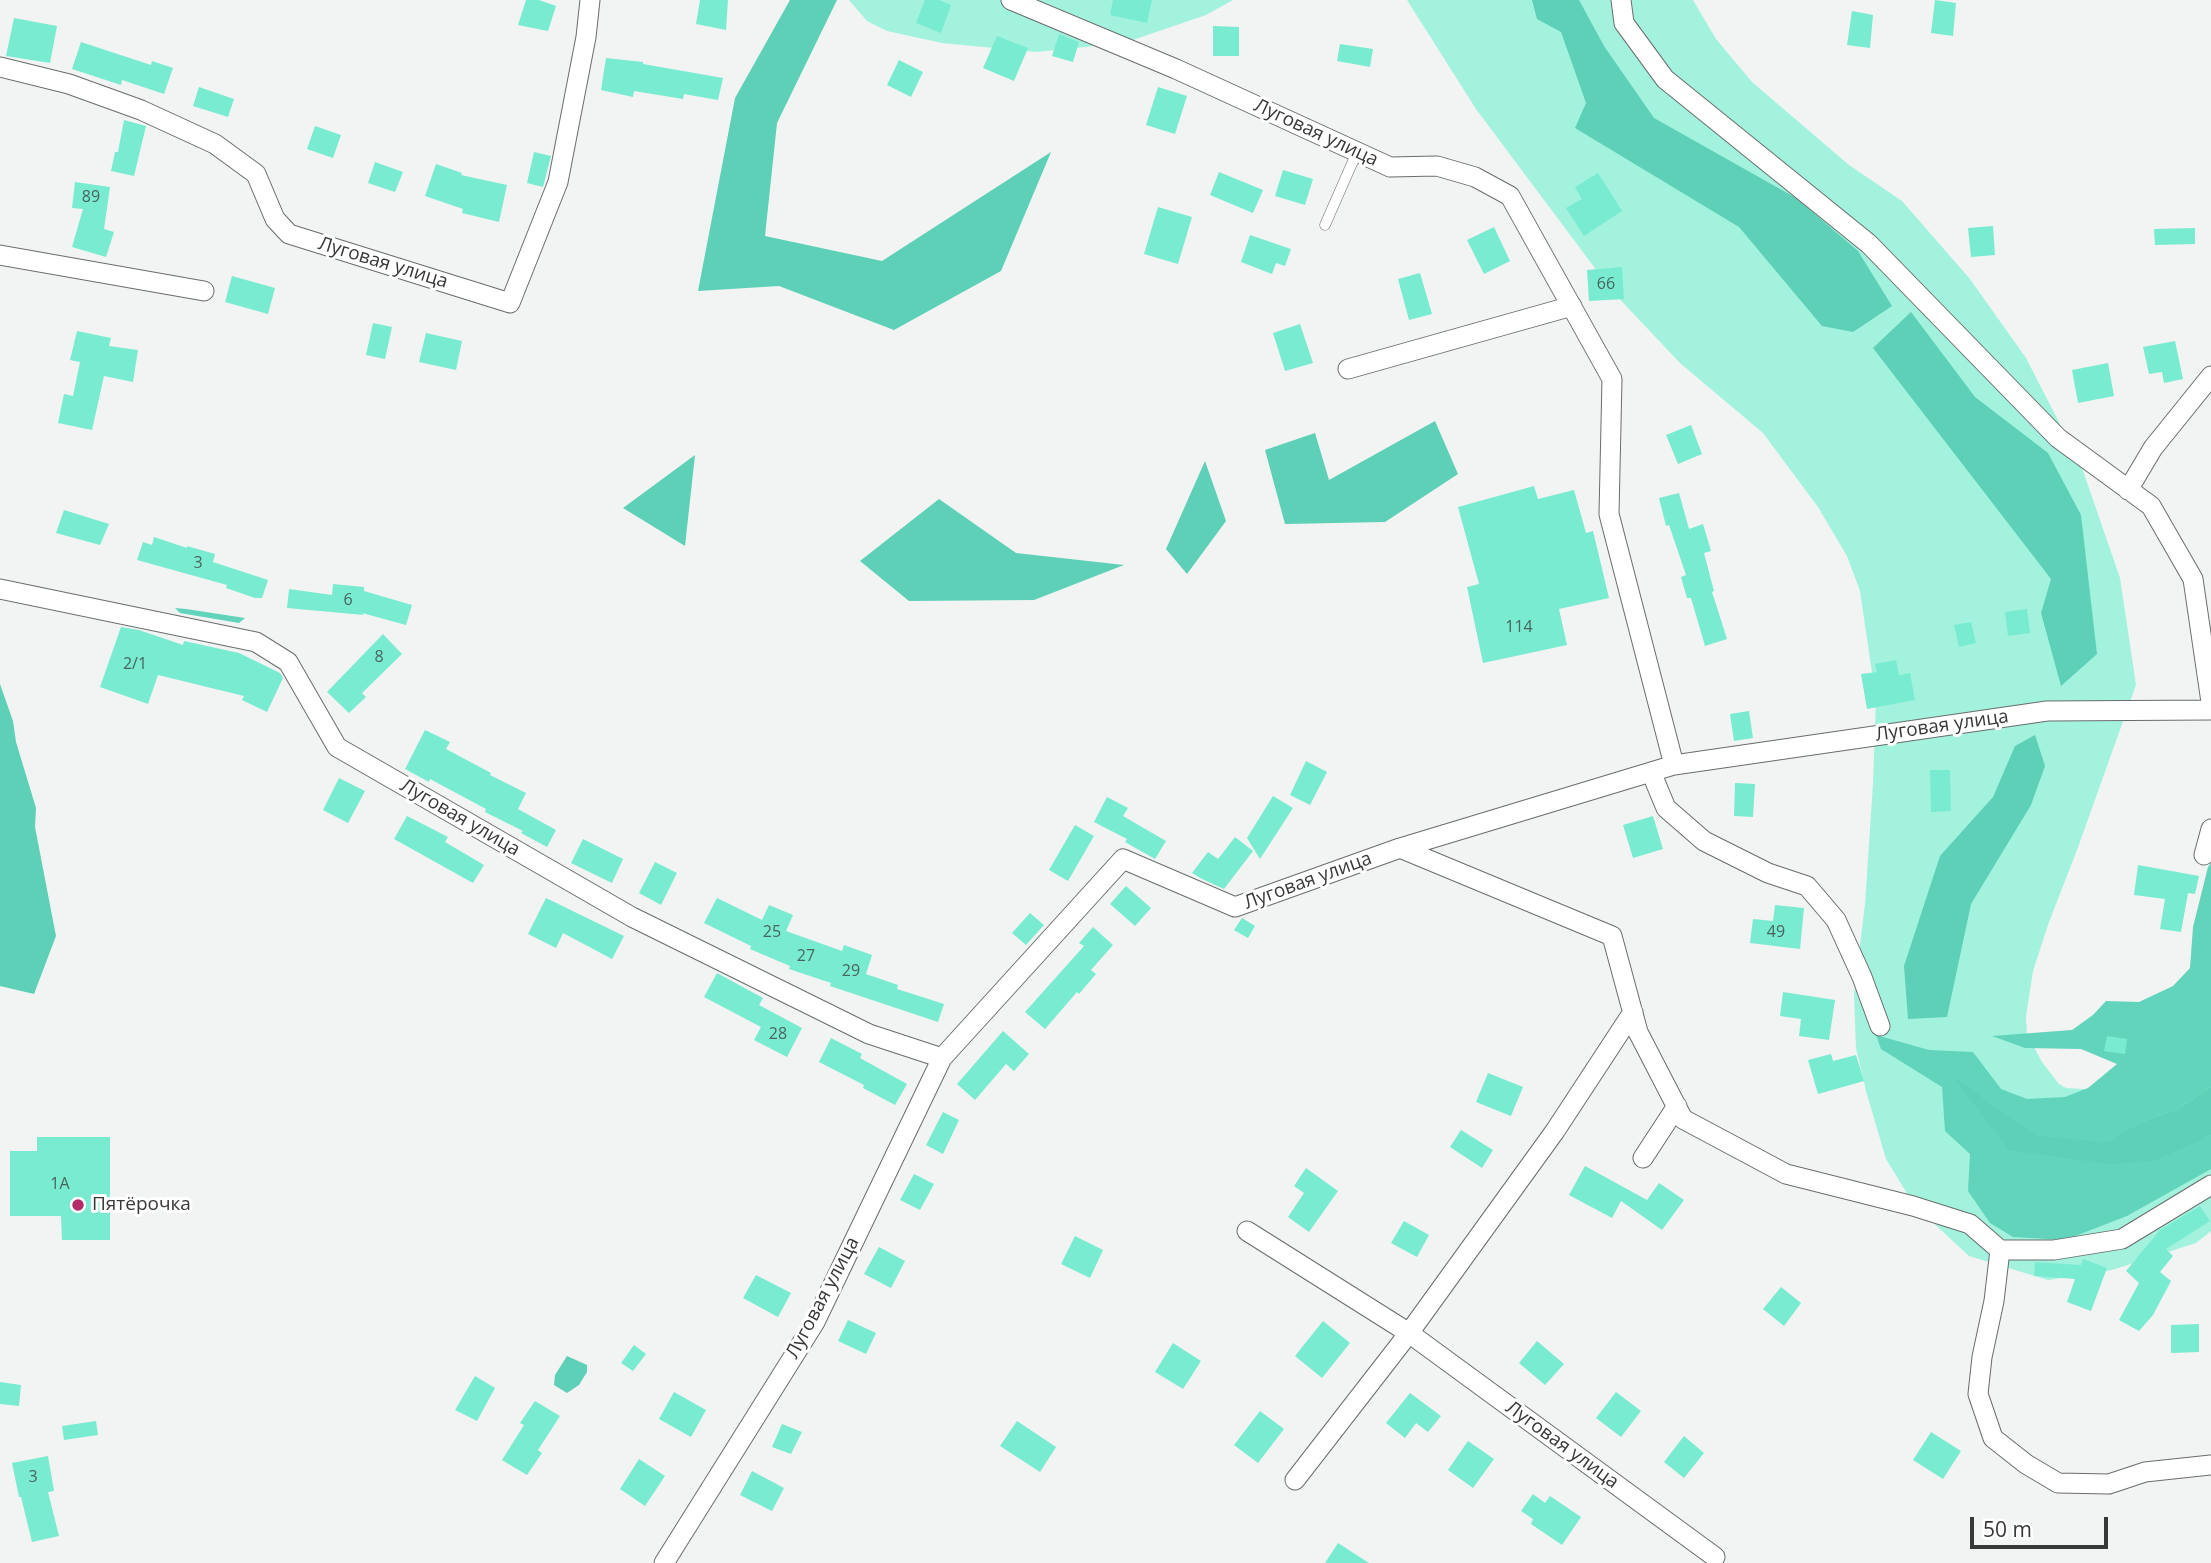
<!DOCTYPE html>
<html>
<head>
<meta charset="utf-8">
<style>
	body { margin:0 }
	#map { position:relative; width:2211px; height:1563px; overflow:hidden; background:#f1f4f3; font-family:"Open Sans",sans-serif }
	canvas { display:block }
	.scale { position:absolute; left:1970px; top:1517px; width:138px; height:32px; box-sizing:border-box; border:4px solid #373838; border-top:0; padding-left:9px; font-size:21px; line-height:24px; white-space:nowrap; color:#373838; -webkit-text-stroke:5px #fff; paint-order:stroke }
</style>
</head>
<body>
<div id="map">
<canvas width="2211" height="1563"></canvas>
<div class="scale">50 m</div>
</div>
<script>
const ctx = document.querySelector('canvas').getContext('2d');
ctx.lineJoin = 'round';
function paint(path, color) {
  ctx.fillStyle = color;
  ctx.fill(path, 'evenodd');
}
function toPath(rows) {
  const path = new Path2D();
  for (const r of rows) {
    path.moveTo(r[0], r[1]);
    for (let i = 2; i < r.length; i += 2) path.lineTo(r[i], r[i + 1]);
  }
  return path;
}
function trace(path, color, width, dash) {
  ctx.strokeStyle = color;
  ctx.lineWidth = width;
  ctx.lineCap = dash ? 'butt' : 'round';
  ctx.setLineDash(dash || []);
  ctx.stroke(path);
}
function label(font, color, halo, rows, align = 'center') {
  ctx.font = font + ' "Open Sans",sans-serif';
  ctx.lineWidth = 6;
  ctx.setLineDash([]);
  ctx.textBaseline = 'middle';
  ctx.strokeStyle = halo;
  ctx.fillStyle = color;
  for (const [text, x, y, turn = 0] of rows) {
    ctx.save();
    ctx.translate(x, y);
    ctx.rotate((+turn || 0) * Math.PI / 180);
    ctx.textAlign = isNaN(turn) ? turn : align;
    if (halo) ctx.strokeText(text, 0, 0);
    ctx.fillText(text, 0, 0);
    ctx.restore();
  }
}
const green = toPath([
	[849,0,1233,0,1206,15,1124,43,1036,52,942,43,887,31,867,21],
	[1407,0,1693,0,1716,39,1752,82,1849,165,1902,201,1970,279,2026,358,2081,465,2120,578,2136,685,2077,850,2049,922,2033,971,2026,1016,2027,1034,2042,1062,2059,1084,2066,1088,2098,1090,2211,1030,2211,1231,2196,1243,2112,1270,2048,1280,1969,1256,1914,1205,1886,1159,1866,1091,1856,1048,1854,995,1865,904,1873,783,1876,700,1860,591,1847,556,1818,507,1763,433,1680,363,1612,291,1476,109]
]);
const forest = toPath([
	[175,608,186,609,245,618,239,623,180,613],
	[2211,863,2211,1087,2178,1109,2147,1120,2116,1138,2102,1142,2200,1139,2211,1135,2211,1169,2127,1216,2065,1240,2013,1237,1990,1223,1968,1191,1970,1154,1945,1131,1942,1087,1881,1049,1876,1035,1929,1050,1973,1052,2001,1089,2027,1099,2065,1097,2088,1088,2117,1064,2081,1049,2025,1048,1992,1036,2072,1030,2093,1015,2106,1001,2139,1002,2173,986,2190,968,2193,927,2208,867]
]);
const water = toPath([
	[790,0,837,0,777,123,765,236,882,261,1051,152,1001,271,894,330,779,286,698,291,735,98],
	[1532,0,1579,0,1604,46,1654,118,1796,198,1858,251,1892,306,1853,332,1822,326,1739,227,1575,128,1586,103,1561,32,1537,19],
	[1911,312,1975,397,2048,453,2081,515,2097,654,2061,686,2041,613,2051,579,1873,348],
	[1435,421,1458,474,1385,522,1285,524,1265,450,1315,433,1329,480],
	[695,455,685,546,623,508],
	[1205,461,1226,521,1187,574,1166,549],
	[939,499,1016,553,1124,565,1034,600,909,601,860,561],
	[0,684,13,721,16,742,36,808,35,827,56,936,34,994,0,986],
	[2035,735,2045,766,2031,805,1971,904,1947,1017,1908,1019,1904,966,1940,856,1993,797,2015,746],
	[1953,1077,2036,1136,2102,1142,2112,1139,2147,1120,2178,1109,2211,1087,2211,1135,2154,1161,2108,1164,2009,1150],
	[567,1356,587,1365,587,1372,579,1385,567,1393,554,1385,555,1375]
]);
const building = toPath([
	[526,0,539,0,556,6,548,31,518,25],
	[700,0,728,0,726,30,696,24],
	[925,0,939,0,951,5,941,33,916,23],
	[1113,0,1152,0,1147,23,1110,15],
	[1935,0,1956,3,1953,36,1931,33],
	[1852,11,1873,15,1870,48,1847,45],
	[14,18,57,26,50,63,6,56],
	[1213,26,1239,27,1239,56,1213,56],
	[1059,34,1079,42,1073,62,1052,56],
	[997,36,1028,48,1014,81,983,68],
	[81,42,151,65,152,61,173,68,164,94,122,80,121,85,72,69],
	[1340,44,1373,49,1370,67,1337,61],
	[606,58,643,62,643,64,723,78,718,100,684,94,683,99,634,91,633,97,601,90],
	[899,60,923,72,911,97,887,85],
	[199,87,234,99,228,117,193,106],
	[1158,87,1187,96,1175,134,1146,125],
	[124,120,146,126,134,176,111,171,115,152,118,152],
	[315,126,341,135,333,158,307,149],
	[534,152,551,156,543,187,527,183],
	[375,162,403,172,395,192,368,183],
	[436,164,462,173,461,175,507,185,499,222,462,213,463,209,425,196],
	[1283,170,1313,179,1305,205,1275,196],
	[1219,172,1263,190,1253,213,1210,195],
	[1598,173,1622,211,1584,236,1566,208,1582,199,1575,187],
	[75,182,110,187,104,229,114,232,106,257,72,247,83,209,72,208],
	[1158,207,1192,217,1178,264,1144,254],
	[1993,226,1995,255,1971,257,1968,228],
	[1494,227,1510,261,1484,274,1467,240],
	[2195,228,2195,244,2155,245,2154,229],
	[1250,235,1291,249,1285,266,1276,263,1272,274,1241,262],
	[1622,267,1624,299,1589,301,1587,270],
	[1420,273,1432,314,1409,320,1398,279],
	[232,276,275,288,268,314,225,302],
	[373,323,392,327,385,359,366,355],
	[1300,324,1313,363,1285,371,1273,333],
	[77,331,111,338,109,346,138,350,133,382,104,376,92,430,58,423,64,394,73,396,80,362,70,360],
	[426,333,462,341,456,370,419,362],
	[2175,341,2183,379,2164,383,2162,372,2149,374,2143,347],
	[2108,363,2114,396,2078,403,2072,370],
	[1691,425,1702,454,1678,464,1666,435],
	[1534,486,1538,499,1574,490,1586,533,1593,531,1609,598,1559,609,1567,645,1483,663,1467,587,1479,584,1458,507],
	[1679,493,1689,529,1703,524,1711,551,1704,553,1714,591,1712,592,1727,639,1705,646,1691,598,1687,598,1681,577,1686,575,1669,525,1666,526,1659,498],
	[64,510,109,524,100,545,56,533],
	[154,537,187,548,187,546,215,554,213,562,268,580,262,598,255,598,226,588,227,585,137,560,143,542,152,545],
	[333,584,364,587,364,591,412,605,406,625,362,613,364,615,287,608,289,589,332,595],
	[2027,609,2030,633,2008,636,2005,612],
	[1971,622,1976,643,1959,647,1954,625],
	[121,627,139,630,183,645,184,641,239,653,280,673,283,678,267,712,242,700,244,696,158,675,148,704,100,687],
	[383,634,402,654,362,693,366,697,349,713,327,692],
	[1896,660,1899,675,1910,673,1915,700,1867,709,1861,674,1877,672,1875,664],
	[1749,711,1753,738,1734,741,1730,714],
	[425,730,450,742,446,749,491,773,490,775,526,793,518,809,556,830,547,847,521,833,523,831,485,812,486,809,430,779,429,782,405,769],
	[1306,761,1327,772,1310,805,1290,795],
	[1930,770,1950,770,1951,811,1931,812],
	[339,778,365,791,348,823,323,810],
	[1735,783,1755,784,1753,817,1734,816],
	[1273,796,1293,808,1260,859,1247,838],
	[1107,797,1128,808,1123,816,1166,841,1155,859,1125,842,1127,839,1094,822],
	[407,816,448,837,445,842,484,865,473,883,394,839],
	[1653,816,1663,849,1633,858,1623,825],
	[1075,825,1094,836,1068,881,1049,870],
	[1235,837,1253,851,1224,889,1202,879,1192,873,1208,852,1218,859],
	[583,839,623,859,612,883,571,863],
	[655,862,677,873,661,905,639,893],
	[2138,865,2199,876,2195,894,2188,893,2181,932,2160,929,2165,899,2134,895],
	[1126,886,1151,908,1135,926,1110,904],
	[546,898,624,936,612,959,563,933,556,948,528,934],
	[717,898,762,920,769,905,793,915,786,931,842,951,844,945,872,955,866,974,898,985,897,989,944,1004,938,1022,830,986,831,983,789,969,790,966,750,949,751,946,704,923],
	[1775,905,1804,908,1800,949,1750,943,1753,919,1773,921],
	[1030,913,1044,925,1026,945,1012,933],
	[1242,918,1255,926,1248,938,1234,930],
	[1093,927,1113,945,1091,970,1096,974,1079,994,1077,992,1045,1029,1025,1012,1084,946,1079,943],
	[717,973,763,998,759,1005,802,1028,787,1057,754,1040,761,1027,704,997],
	[1783,992,1835,1000,1829,1040,1799,1036,1801,1019,1780,1016],
	[1003,1031,1029,1054,1014,1071,1006,1064,975,1100,957,1084],
	[2107,1036,2127,1039,2125,1054,2104,1051],
	[831,1038,862,1054,860,1058,907,1084,895,1105,863,1088,864,1085,819,1062],
	[1831,1054,1833,1061,1856,1055,1864,1081,1818,1094,1808,1060],
	[1488,1073,1523,1087,1511,1116,1476,1102],
	[943,1112,959,1120,943,1154,926,1145],
	[1461,1130,1493,1150,1482,1168,1450,1147],
	[37,1137,110,1137,110,1240,62,1240,61,1216,10,1216,10,1151,37,1151],
	[1585,1166,1647,1200,1659,1183,1684,1200,1662,1230,1621,1201,1612,1218,1569,1195],
	[1306,1168,1338,1191,1309,1232,1288,1217,1304,1193,1294,1186],
	[914,1174,934,1184,920,1210,900,1200],
	[2200,1206,2210,1221,2166,1249,2173,1256,2160,1272,2171,1281,2153,1315,2139,1331,2119,1320,2139,1283,2126,1271,2160,1230],
	[1404,1221,1429,1235,1417,1257,1391,1243],
	[1075,1236,1103,1250,1090,1278,1061,1264],
	[879,1247,905,1261,891,1288,864,1274],
	[2083,1259,2107,1268,2091,1311,2067,1302,2075,1279,2034,1276,2035,1262,2081,1265],
	[756,1275,791,1293,778,1317,743,1298],
	[1781,1287,1801,1303,1784,1326,1763,1309],
	[848,1320,876,1333,866,1354,838,1341],
	[1323,1321,1350,1343,1322,1378,1295,1356],
	[2199,1324,2199,1352,2171,1353,2171,1325],
	[1537,1341,1564,1364,1545,1385,1519,1363],
	[1173,1343,1201,1361,1183,1389,1155,1372],
	[634,1345,646,1354,633,1371,621,1363],
	[475,1376,495,1388,477,1421,455,1410],
	[0,1382,21,1385,19,1406,0,1404],
	[674,1392,706,1410,691,1437,659,1419],
	[1616,1392,1641,1411,1621,1437,1596,1418],
	[1410,1393,1441,1416,1428,1432,1416,1423,1405,1438,1386,1423],
	[535,1401,560,1416,538,1450,542,1453,527,1475,502,1460,524,1425,520,1423],
	[1260,1411,1284,1429,1258,1463,1234,1445],
	[96,1421,98,1435,64,1440,62,1426],
	[1017,1421,1056,1447,1040,1472,1000,1446],
	[782,1424,802,1432,791,1454,772,1447],
	[1931,1432,1961,1451,1943,1479,1913,1460],
	[1684,1436,1704,1453,1684,1478,1664,1462],
	[1468,1441,1494,1459,1473,1488,1448,1470],
	[48,1456,54,1491,48,1492,59,1536,32,1542,21,1497,19,1497,12,1463],
	[639,1459,665,1476,645,1506,620,1489],
	[752,1471,784,1488,772,1511,740,1495],
	[1533,1494,1545,1503,1550,1496,1581,1517,1562,1545,1531,1524,1533,1519,1521,1511],
	[1338,1543,1369,1563,1325,1563]
]);
const service = toPath([
	[1325,225,1357,152]
]);
const minor = toPath([
	[1011,0,1176,69,1390,167,1437,166,1475,177,1510,196,1612,379,1609,514,1674,765],
	[1621,0,1624,23,1665,79,1869,244,2058,438,2151,506,2193,579,2211,702],
	[0,67,69,84,141,110,215,144,256,174,275,219,289,234,510,303,558,182,586,37,590,0],
	[0,255,204,291],
	[1348,369,1572,306],
	[2128,490,2153,448,2211,376],
	[0,589,256,642,288,662,337,747,632,917,869,1034,942,1058,1123,859,1235,907,1400,848,1674,765,2047,711,2211,710],
	[1651,772,1666,808,1704,841,1768,873,1807,886,1836,920,1862,977,1880,1026],
	[1400,848,1612,936,1638,1032,1683,1119,1786,1174,1913,1206,1970,1224,2000,1250,2054,1250,2122,1239,2211,1185],
	[2204,855,2211,829],
	[1643,1158,1677,1106],
	[1247,1231,1409,1333,1715,1557],
	[2000,1250,1994,1301,1982,1357,1978,1394,1993,1438,2026,1464,2058,1483,2109,1484,2145,1472,2211,1465],
	[1295,1480,1409,1333,1555,1131,1633,1012],
	[664,1563,815,1322,942,1058]
]);
const markers = [
	[78,1205,7,"#b32b6b"]
];
const numberNames = [
	["89",91,197],
	["66",1606,284],
	["3",198,563],
	["6",348,600],
	["114",1519,627],
	["8",379,657],
	["2/1",135,664],
	["25",772,932],
	["49",1776,932],
	["27",806,956],
	["29",851,971],
	["28",778,1034],
	["1А",60,1184],
	["3",33,1477]
];
const streetNames = [
	["Луговая улица",1316,133,25],
	["Луговая улица",383,263,17],
	["Луговая улица",1942,726,-8],
	["Луговая улица",460,818,30],
	["Луговая улица",1308,881,-20],
	["Луговая улица",823,1298,-62],
	["Луговая улица",1562,1445,36]
];
const poiNames = [
	["Пятёрочка",92,1205]
];
paint(green, '#a3f2de');
paint(forest, '#61d4bb');
paint(water, '#5dd0b7');
paint(building, '#79ebd1');
trace(service, '#696d6c', 11);
trace(minor, '#696d6c', 21);
trace(service, '#fff', 10);
trace(minor, '#fff', 19);
for (const [x, y, r, color] of markers) {
  const dot = new Path2D();
  dot.arc(x, y, r, 0, 2 * Math.PI);
  ctx.fillStyle = color;
  ctx.fill(dot);
  trace(dot, '#fff', 2.5);
}
label('16px', '#48655e', null, numberNames);
label('19px', '#373838', '#fff', streetNames);
label('19px', '#373838', '#fff', poiNames, 'left');
</script>
</body>
</html>
